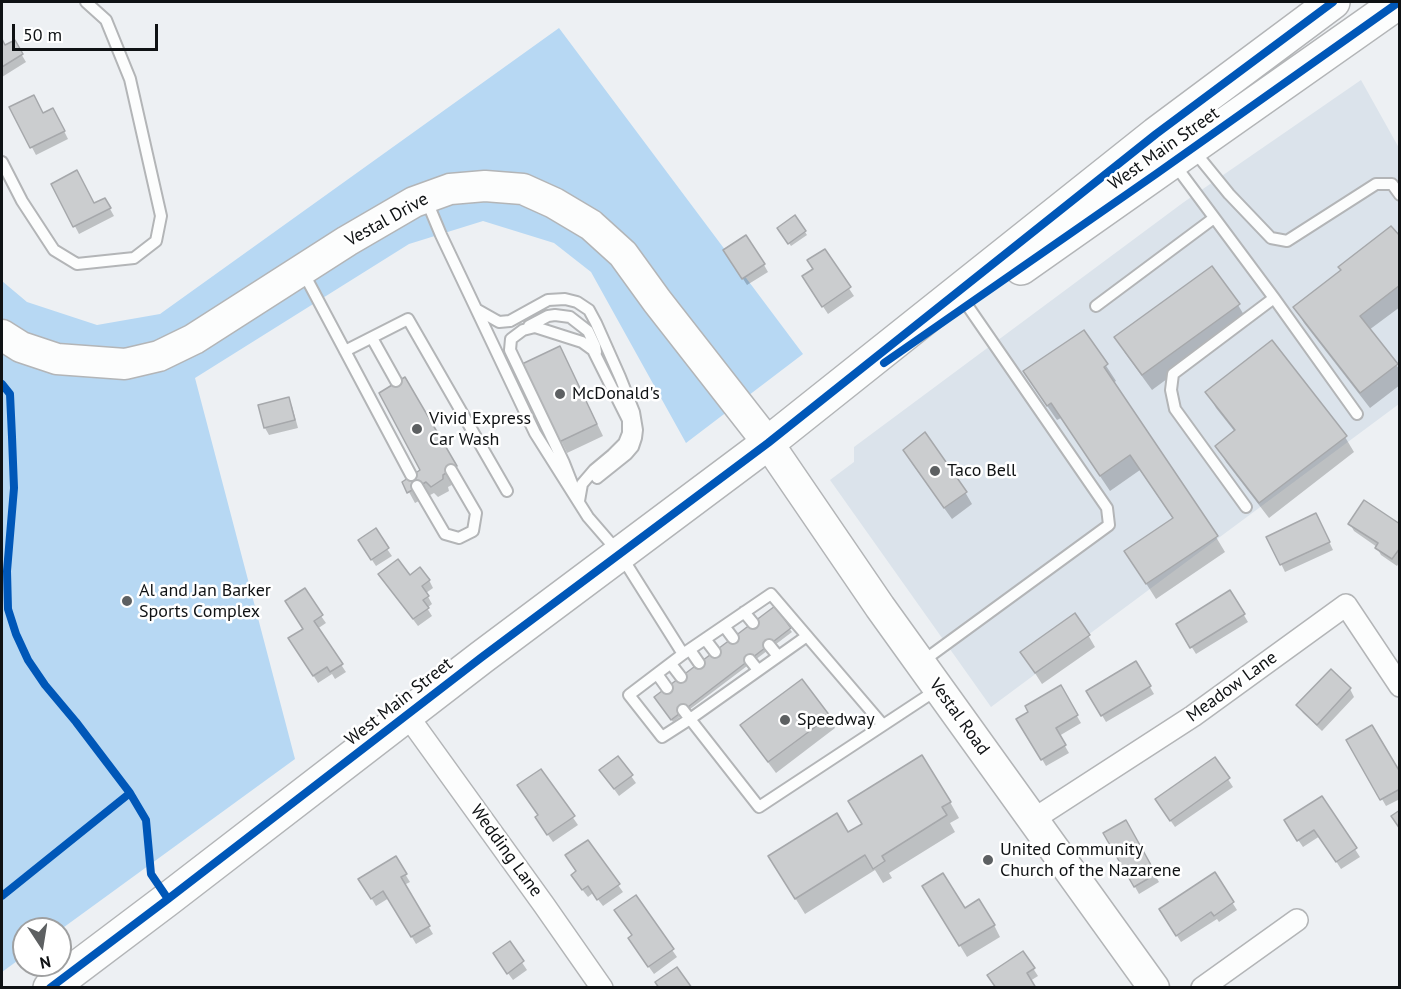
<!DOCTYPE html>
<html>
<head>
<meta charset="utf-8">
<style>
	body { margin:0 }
	#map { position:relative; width:1401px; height:989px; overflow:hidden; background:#edf0f3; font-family:"PT Sans",sans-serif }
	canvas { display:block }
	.frame { position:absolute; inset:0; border:3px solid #0f1214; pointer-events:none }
	.north { position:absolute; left:12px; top:917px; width:60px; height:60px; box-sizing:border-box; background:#fff; border:2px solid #9fa0a1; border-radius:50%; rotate:168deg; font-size:16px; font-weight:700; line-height:24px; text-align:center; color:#0f1214 }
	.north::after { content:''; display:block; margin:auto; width:21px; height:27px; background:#5d6062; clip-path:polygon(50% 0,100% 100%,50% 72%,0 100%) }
	.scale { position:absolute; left:12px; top:24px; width:146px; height:27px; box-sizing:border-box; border:3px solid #0f1214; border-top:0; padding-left:8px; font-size:18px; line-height:21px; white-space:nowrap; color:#0f1214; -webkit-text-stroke:4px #fff; paint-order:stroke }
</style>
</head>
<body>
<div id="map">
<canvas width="1401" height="989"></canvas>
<div class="frame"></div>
<div class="north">N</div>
<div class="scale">50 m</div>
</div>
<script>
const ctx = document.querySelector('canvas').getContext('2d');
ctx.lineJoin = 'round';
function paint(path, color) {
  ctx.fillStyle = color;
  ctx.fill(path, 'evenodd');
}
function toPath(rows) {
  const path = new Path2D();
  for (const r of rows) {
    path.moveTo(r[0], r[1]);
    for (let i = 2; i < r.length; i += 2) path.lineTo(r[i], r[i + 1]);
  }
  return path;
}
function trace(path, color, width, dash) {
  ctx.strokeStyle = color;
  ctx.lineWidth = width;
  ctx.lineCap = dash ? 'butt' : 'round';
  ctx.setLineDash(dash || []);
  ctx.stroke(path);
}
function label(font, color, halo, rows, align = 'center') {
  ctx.font = font + ' "PT Sans",sans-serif';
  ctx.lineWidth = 5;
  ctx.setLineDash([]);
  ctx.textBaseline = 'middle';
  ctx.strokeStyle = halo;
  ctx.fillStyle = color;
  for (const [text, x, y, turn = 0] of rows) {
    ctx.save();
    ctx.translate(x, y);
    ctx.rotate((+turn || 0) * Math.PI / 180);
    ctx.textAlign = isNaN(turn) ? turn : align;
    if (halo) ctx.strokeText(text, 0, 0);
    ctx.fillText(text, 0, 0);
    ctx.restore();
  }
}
const built = toPath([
	[1361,80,1399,148,1399,404,991,707,830,480,854,462,854,447,1184,202]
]);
const green = toPath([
	[559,28,803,354,686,443,591,272,554,243,483,221,409,244,195,378,295,759,60,930,24,929,24,956,2,972,2,281,27,302,97,325,160,314]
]);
const shadow = toPath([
	[2,42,5,47,14,42,26,62,2,77],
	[11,108,57,117,68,139,36,155],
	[53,184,94,205,105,200,114,216,79,234],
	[795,217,807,235,791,246,779,228],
	[1400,239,1400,307,1369,330,1400,370,1400,385,1370,408,1304,323,1295,308],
	[725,251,764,265,768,272,747,285],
	[824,251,854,296,828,314,808,284],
	[1238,305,1247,320,1152,390,1125,353,1116,337],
	[1084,332,1116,381,1113,383,1216,537,1225,552,1156,599,1126,552,1174,520,1140,470,1110,491,1061,418,1057,420,1034,387],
	[566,359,603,436,567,453,524,365],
	[404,379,463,479,448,487,449,491,438,497,434,493,415,503,409,492,422,471],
	[1207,392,1345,437,1354,452,1269,518,1226,462,1217,446,1235,432,1216,408],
	[288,398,292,406,298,428,269,435,265,428],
	[911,462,965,492,972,504,952,519],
	[1320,523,1333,550,1285,572,1268,537],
	[1350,524,1400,526,1400,561,1397,566,1381,555,1377,548,1377,547,1354,531],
	[364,548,387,549,392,556,376,566],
	[410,577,429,580,433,588,426,593,432,604,427,608,432,616,418,626,385,582],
	[1230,592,1248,622,1196,654,1178,625],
	[774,608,792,632,673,722,658,701],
	[291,609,321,616,326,623,317,629,346,672,335,679,332,674,318,683,295,646,305,629],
	[1088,635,1095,647,1042,684,1022,653],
	[1136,663,1154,694,1106,722,1088,692],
	[1331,671,1350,689,1354,697,1322,731,1303,713,1298,706],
	[1060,687,1081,723,1059,736,1069,753,1046,766,1018,719,1030,712],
	[829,716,835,728,776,773,749,737,742,725],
	[1348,740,1400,775,1400,799,1386,806],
	[1215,759,1233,787,1175,827,1161,807],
	[541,771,578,825,553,842,541,825,539,815],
	[631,776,636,783,619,796,606,778],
	[1322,798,1360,857,1341,869,1320,836,1303,847,1290,828],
	[950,802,959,818,950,823,955,832,889,873,892,878,883,883,875,870,805,914,779,872,848,834],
	[1125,822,1159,882,1139,894,1105,833],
	[395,858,410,882,404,885,433,934,416,944,389,898,376,906,360,879],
	[1214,874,1237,910,1219,922,1217,919,1181,942,1165,917],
	[577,883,618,885,623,892,603,906,593,893,588,897],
	[635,897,677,957,654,974,634,946,633,936],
	[931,898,964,910,994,925,1000,937,967,957],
	[509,943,527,970,513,980,499,961],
	[1023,953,1038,976,1030,981,997,988]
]);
const building = toPath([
	[2,39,5,45,15,40,23,54,2,67,2,39],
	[34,95,43,113,53,108,65,131,30,148,9,107,34,95],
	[77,170,94,203,105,198,111,208,73,227,51,184,77,170],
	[795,215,806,231,788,244,777,228,795,215],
	[1391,226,1400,236,1400,285,1360,316,1398,364,1360,393,1293,307,1341,270,1338,267,1391,226],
	[746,235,765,264,742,279,723,250,746,235],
	[825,249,851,287,822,307,802,276,813,269,807,260,825,249],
	[1212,266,1240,304,1142,375,1114,337,1212,266],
	[1084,330,1108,364,1104,367,1218,536,1146,584,1124,551,1173,518,1130,455,1100,476,1051,403,1047,406,1023,371,1084,330],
	[1272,340,1347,436,1259,503,1215,446,1235,430,1205,392,1272,340],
	[560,346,597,424,559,442,522,364,560,346],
	[405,377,457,466,443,475,443,479,431,487,426,482,407,493,402,482,420,470,379,393,405,377],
	[289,397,295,420,264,428,258,405,289,397],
	[925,432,967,492,944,508,903,450,925,432],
	[1364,500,1400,524,1400,548,1392,559,1375,548,1378,543,1348,524,1364,500],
	[1316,513,1330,542,1280,565,1266,537,1316,513],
	[376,528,389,548,371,560,358,540,376,528],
	[398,559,410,575,420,567,430,580,422,586,429,596,423,600,429,608,413,619,378,574,398,559],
	[305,588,323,615,314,621,343,664,330,672,327,667,313,676,288,638,303,629,285,601,305,588],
	[1230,590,1245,614,1190,648,1176,624,1230,590],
	[775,606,791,628,671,720,654,697,775,606],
	[1075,613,1090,635,1035,673,1020,652,1075,613],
	[1136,661,1151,686,1101,716,1086,691,1136,661],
	[1331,669,1351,688,1317,725,1296,705,1331,669],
	[802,679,830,716,768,762,740,725,802,679],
	[1061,685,1078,715,1056,728,1066,745,1041,760,1016,719,1028,712,1025,706,1061,685],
	[1372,725,1400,772,1400,789,1380,800,1346,740,1372,725],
	[922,755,951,802,942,807,947,815,882,856,885,861,873,869,865,855,795,899,768,856,837,813,848,832,862,824,848,801,922,755],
	[618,756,633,775,614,789,599,770,618,756],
	[1215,757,1230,778,1170,821,1155,799,1215,757],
	[541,769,575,816,547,835,535,817,538,815,517,785,541,769],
	[1322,796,1357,848,1336,862,1314,830,1297,841,1284,820,1322,796],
	[1400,810,1400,829,1391,816,1400,810],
	[1126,820,1156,874,1134,887,1103,833,1126,820],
	[588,840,620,884,597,900,588,886,582,890,571,875,576,871,565,855,588,840],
	[396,856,407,874,401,877,430,926,411,937,383,891,371,899,358,879,396,856],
	[1215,872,1234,902,1214,916,1211,912,1176,936,1159,909,1215,872],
	[943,873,965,908,979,899,995,925,959,946,922,886,943,873],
	[636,895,674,949,648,967,628,938,632,935,614,910,636,895],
	[510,941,524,961,507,974,493,953,510,941],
	[1023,951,1035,968,1027,973,1036,988,996,988,987,975,1023,951],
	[677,967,692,988,659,988,655,982,677,967]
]);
const lane = toPath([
	[1194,151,1229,194,1271,238,1287,241,1376,184,1392,184,1400,195],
	[2,162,22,201,54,250,77,264,134,258,156,241,161,216,130,79,106,20,86,2],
	[1175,165,1274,298,1357,414],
	[426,199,441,235,535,433,588,517,620,554,683,654],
	[302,270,411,475],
	[1096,306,1214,218],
	[476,309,499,322,510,321,548,300,565,299,577,302,589,310,596,323,620,377,634,412,637,430,636,438,633,447,627,454,597,478],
	[529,326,548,316,555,315,570,317,588,331,595,346,596,352],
	[535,327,582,342,593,350,628,420,628,433,624,443,612,455,594,470,582,484,579,501,564,463,510,350,511,339,523,330,535,327],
	[372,338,396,381],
	[345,351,408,319,507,491],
	[417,486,445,534,459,538,473,531,476,513,451,470],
	[1246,507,1175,409,1171,390,1173,374,1274,298],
	[744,612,753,623],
	[724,626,733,638],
	[705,639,715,652],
	[769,645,778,656],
	[690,650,699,663],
	[750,660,758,670],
	[923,661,1109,525,1107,508,967,305],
	[671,664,681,677],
	[657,674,667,688],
	[683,710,690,719,807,636],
	[883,725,771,594,683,654,629,695,662,737,690,719,759,807,938,689]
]);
const street = toPath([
	[407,715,544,905,602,988],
	[1034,819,1193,716,1346,605,1400,686],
	[1202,988,1297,920]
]);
const secondary = toPath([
	[2,335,21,347,57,359,125,364,159,356,194,339,347,241,414,202,450,189,485,186,523,189,554,203,591,225,623,254,657,301,768,443,880,607,1154,988]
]);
const primary = toPath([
	[1021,268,1399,2],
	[50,988,168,899,482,657,768,443,1156,134,1333,2]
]);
const cycleway = toPath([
	[884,363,1156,174,1399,2],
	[2,384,10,394,12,437,14,488,7,571,8,609,16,634,28,660,45,685,76,722,130,793,146,820,151,874,168,899],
	[2,896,130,793],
	[50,988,168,899,482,657,768,443,1156,134,1333,2]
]);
const markers = [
	[560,394,6,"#5d6062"],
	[417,429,6,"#5d6062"],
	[935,471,6,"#5d6062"],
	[127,601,6,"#5d6062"],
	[785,720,6,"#5d6062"],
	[988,860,6,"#5d6062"]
];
const streetNames = [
	["West Main Street",1164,149,-35],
	["Vestal Drive",387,220,-29],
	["Meadow Lane",1232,687,-36],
	["West Main Street",399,702,-38],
	["Vestal Road",959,717,54],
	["Wedding Lane",506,851,54]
];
const poiNames = [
	["McDonald's",572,394],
	["Vivid Express",429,419],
	["Car Wash",429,440],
	["Taco Bell",947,471],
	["Al and Jan Barker",139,591],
	["Sports Complex",139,612],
	["Speedway",797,720],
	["United Community",1000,850],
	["Church of the Nazarene",1000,871]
];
paint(built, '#dbe3eb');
paint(green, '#b7d8f3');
paint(shadow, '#0003');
paint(building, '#cbcdcf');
trace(building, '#a6a8ab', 1.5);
trace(lane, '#b3b5b7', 14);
trace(street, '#b3b5b7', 24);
trace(secondary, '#b3b5b7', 33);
trace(primary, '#b3b5b7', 36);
trace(lane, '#fcfdfd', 10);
trace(street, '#fcfdfd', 21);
trace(secondary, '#fcfdfd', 30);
trace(primary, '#fcfdfd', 33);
trace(cycleway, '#0057b8', 8);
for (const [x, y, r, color] of markers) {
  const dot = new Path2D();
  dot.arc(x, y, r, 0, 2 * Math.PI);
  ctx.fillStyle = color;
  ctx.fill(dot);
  trace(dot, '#fff', 2);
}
label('18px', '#0f1214', '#fff', streetNames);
label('18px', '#0f1214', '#fff', poiNames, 'left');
</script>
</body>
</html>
